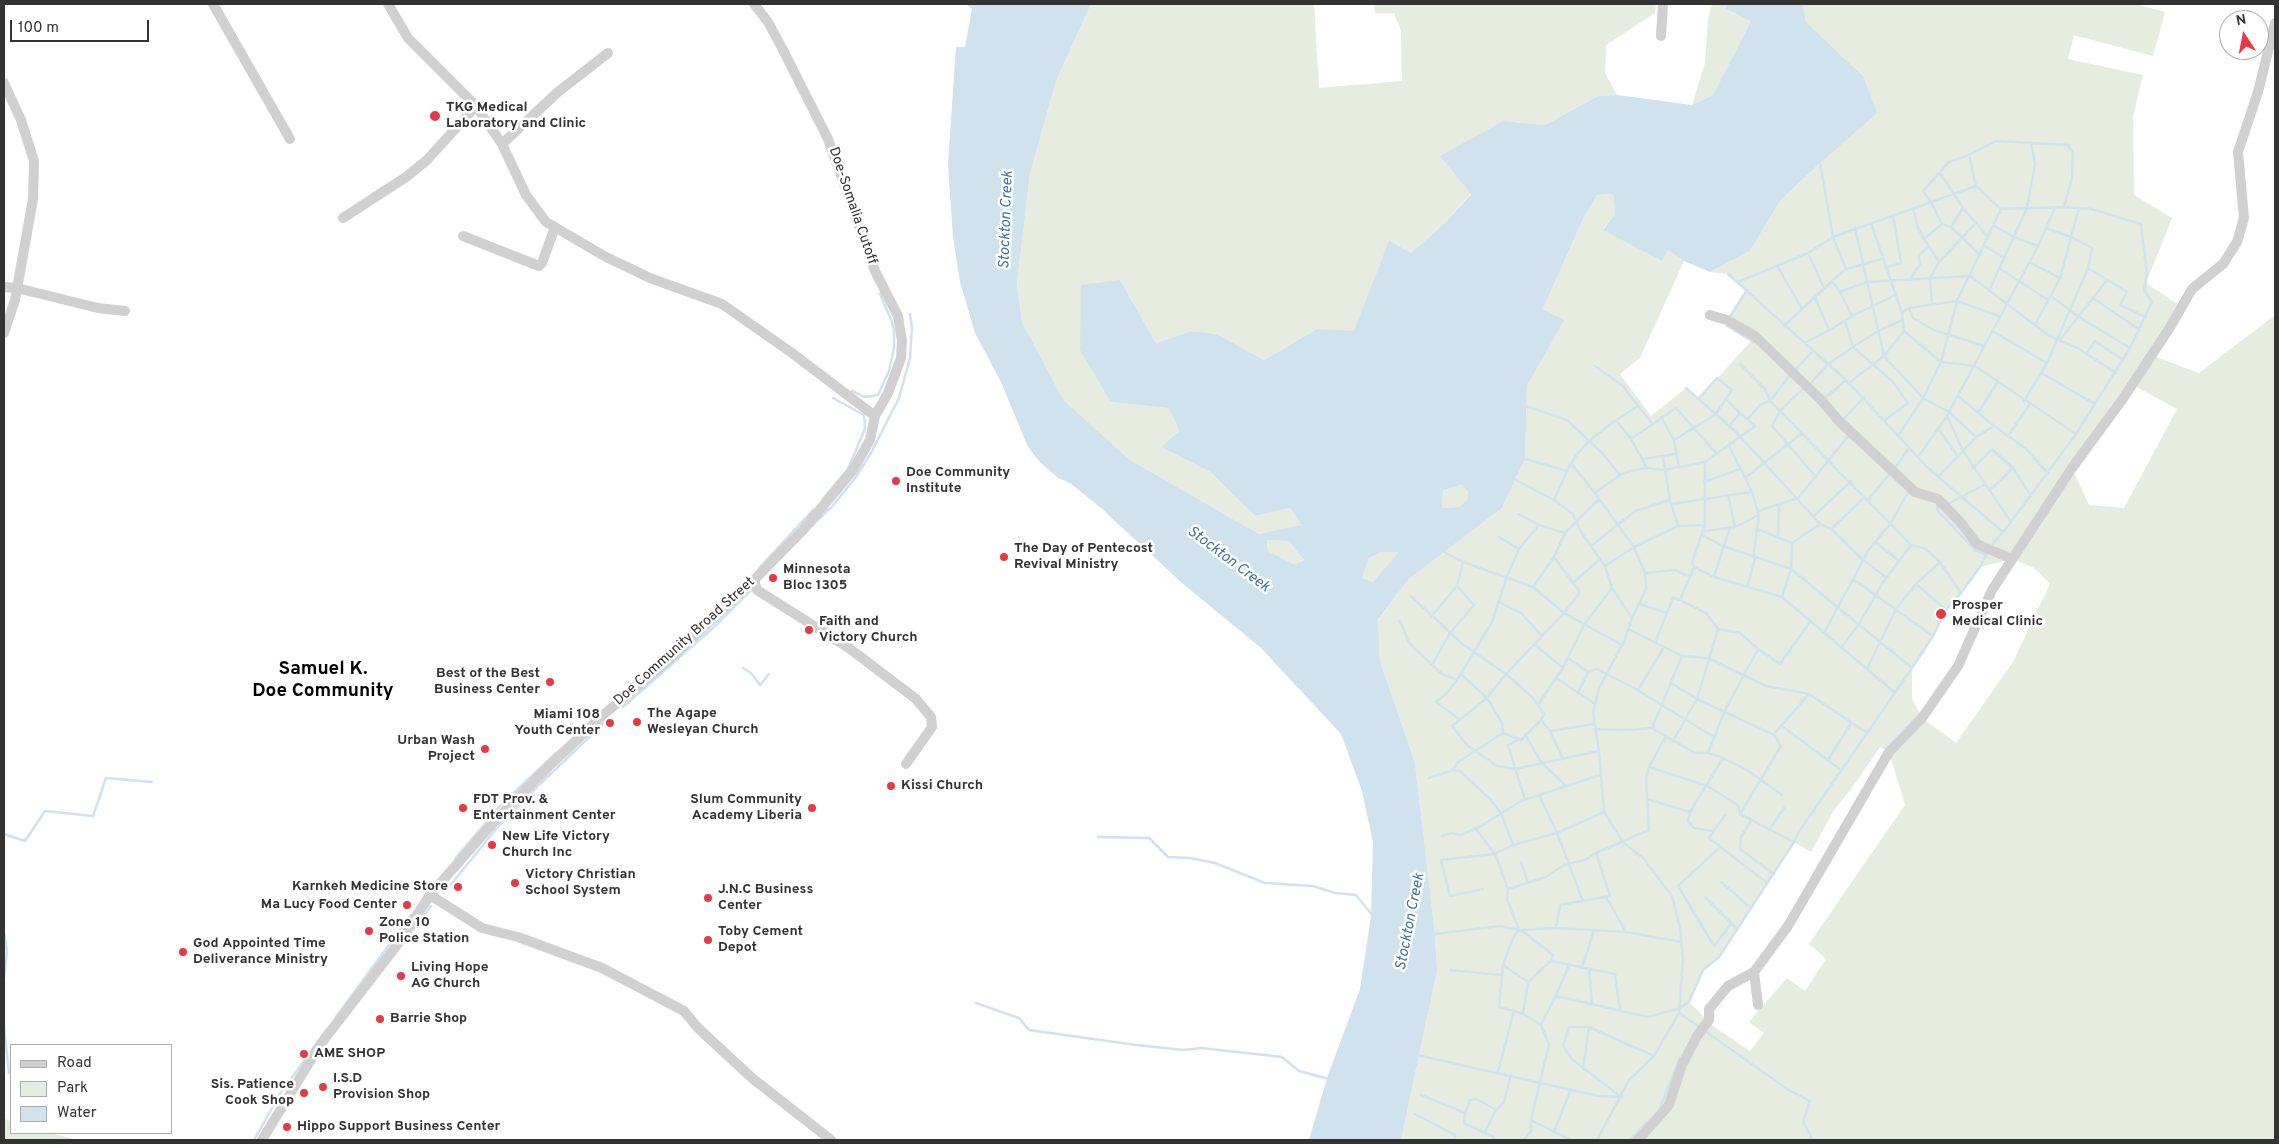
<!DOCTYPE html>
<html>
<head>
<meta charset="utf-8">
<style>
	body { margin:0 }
	#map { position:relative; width:2279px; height:1144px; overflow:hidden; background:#fff; font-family:Overpass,sans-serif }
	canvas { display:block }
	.frame { position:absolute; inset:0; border:5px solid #333; pointer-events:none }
	.legend { position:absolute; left:10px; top:1044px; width:162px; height:90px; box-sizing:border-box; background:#fff; border:1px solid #adadad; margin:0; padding:6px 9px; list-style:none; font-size:15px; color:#333 }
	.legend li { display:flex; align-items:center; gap:10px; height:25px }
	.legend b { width:25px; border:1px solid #adadad }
	.north { position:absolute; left:2219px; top:10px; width:50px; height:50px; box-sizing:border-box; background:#fff; border:1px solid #adadad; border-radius:50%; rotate:349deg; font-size:14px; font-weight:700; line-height:20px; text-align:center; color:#333 }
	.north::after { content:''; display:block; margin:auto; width:18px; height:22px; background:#e63946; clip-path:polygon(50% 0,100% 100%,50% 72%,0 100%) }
	.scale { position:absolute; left:10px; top:20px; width:139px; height:22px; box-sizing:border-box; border:2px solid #333; border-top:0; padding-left:6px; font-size:15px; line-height:18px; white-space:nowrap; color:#333; -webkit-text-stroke:4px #fff; paint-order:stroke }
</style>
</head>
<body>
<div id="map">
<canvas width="2279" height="1144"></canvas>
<div class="frame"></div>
<ul class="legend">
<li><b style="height:6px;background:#d0d0d0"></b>Road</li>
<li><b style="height:14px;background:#e6ecdf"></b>Park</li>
<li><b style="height:14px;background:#cfe2ee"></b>Water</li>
</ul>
<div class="north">N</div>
<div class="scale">100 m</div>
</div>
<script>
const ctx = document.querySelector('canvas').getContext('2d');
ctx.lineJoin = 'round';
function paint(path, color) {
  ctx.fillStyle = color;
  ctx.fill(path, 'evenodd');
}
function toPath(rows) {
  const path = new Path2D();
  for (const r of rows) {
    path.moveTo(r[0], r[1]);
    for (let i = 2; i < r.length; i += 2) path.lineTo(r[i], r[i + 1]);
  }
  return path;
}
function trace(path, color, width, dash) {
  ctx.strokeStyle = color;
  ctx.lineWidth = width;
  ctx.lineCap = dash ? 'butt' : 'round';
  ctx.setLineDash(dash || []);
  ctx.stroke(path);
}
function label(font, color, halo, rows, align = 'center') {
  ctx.font = font + ' Overpass,sans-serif';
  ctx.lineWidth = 5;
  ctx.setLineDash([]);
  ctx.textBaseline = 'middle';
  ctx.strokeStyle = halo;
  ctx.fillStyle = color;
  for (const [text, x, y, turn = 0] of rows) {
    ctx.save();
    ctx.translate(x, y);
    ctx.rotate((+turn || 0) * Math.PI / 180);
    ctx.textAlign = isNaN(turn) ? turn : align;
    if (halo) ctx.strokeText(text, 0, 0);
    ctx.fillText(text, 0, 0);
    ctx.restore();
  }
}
const green = toPath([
	[1091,4,1314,4,1319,88,1402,81,1401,31,1394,13,1375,13,1374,4,1656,4,1655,13,1606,45,1605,73,1617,95,1598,96,1545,125,1503,121,1441,156,1471,193,1446,222,1411,253,1389,240,1354,332,1317,329,1264,360,1217,334,1191,331,1156,343,1120,280,1111,402,1169,408,1179,431,1161,447,1210,472,1255,516,1290,508,1303,526,1259,534,1130,460,1062,400,1022,322,1017,284,1030,174,1056,81],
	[1712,4,1726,4,1726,9,1751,21,1713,95,1692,105,1705,63,1708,19],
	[1803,4,2135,4,2165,12,2153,56,2074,35,2068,59,2143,75,2133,117,2134,195,2172,218,2146,283,2182,307,2156,357,2199,373,2275,315,2275,1140,1401,1140,1437,971,1435,934,1415,763,1380,661,1378,621,1409,579,1502,508,1525,459,1527,386,1563,320,1543,309,1583,219,1597,195,1613,194,1615,214,1603,229,1662,261,1668,250,1684,261,1640,358,1620,374,1651,416,1686,388,1699,398,1755,337,1727,320,1747,290,1728,274,1710,272,1750,251,1780,201,1820,163,1863,76,1806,22],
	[2131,384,2177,409,2124,508,2089,505,2072,468],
	[2012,559,2034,568,2050,584,2013,662,1956,743,1922,718,1912,698,1912,668,1933,636,1946,610,1980,567],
	[1880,747,1889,752,1905,805,1809,944,1826,959,1805,991,1787,978,1749,1022,1764,1033,1750,1051,1713,1026,1689,1002,1703,970,1719,957,1794,842,1811,852,1834,810,1854,785],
	[1462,485,1468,492,1467,500,1459,507,1442,508,1443,490],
	[1267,540,1289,541,1304,559,1295,566,1268,551],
	[1382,552,1400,552,1373,582,1362,578,1369,558],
	[4,1119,11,1121,11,1133,51,1133,77,1140,4,1140]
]);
const water = toPath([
	[966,4,1091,4,1056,81,1030,174,1017,284,1022,322,1063,400,1130,460,1259,534,1302,525,1290,508,1255,516,1210,472,1161,447,1179,431,1169,408,1111,402,1080,350,1081,285,1120,280,1156,343,1191,331,1217,334,1264,360,1317,329,1354,331,1389,240,1411,253,1446,222,1471,194,1440,156,1503,121,1545,125,1598,96,1617,95,1692,105,1713,95,1751,21,1726,9,1726,4,1803,4,1806,22,1863,76,1877,113,1820,163,1780,201,1750,251,1710,272,1684,261,1668,250,1662,261,1603,230,1615,214,1613,194,1597,195,1583,219,1543,309,1564,320,1527,386,1525,459,1502,508,1409,579,1378,620,1380,661,1415,763,1435,934,1437,971,1401,1140,1309,1140,1327,1078,1360,989,1371,916,1373,842,1362,791,1341,734,1261,648,1182,583,1101,508,1070,483,1058,478,1040,462,1028,447,1001,382,975,333,960,282,953,237,948,164,956,47,965,47,972,9],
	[1462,485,1468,492,1467,500,1459,507,1442,508,1443,490],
	[1267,540,1289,541,1304,560,1295,565,1268,551],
	[1382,552,1399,552,1373,582,1362,578,1369,558]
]);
const stream = toPath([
	[1940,173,1963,208,1988,237],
	[1913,208,1918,228,1924,239],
	[2001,209,2064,207,2091,209,2141,224,2147,275,2144,290,2152,302,2130,348,2076,434],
	[1942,224,1951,227,1980,255],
	[1994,226,2014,237,2038,246],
	[1951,227,1963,208],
	[1855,228,1884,356,1923,398,1949,412,1976,437],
	[1985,246,2004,258],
	[1808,253,1824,288],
	[1939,262,1924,239,1942,224,1931,202,1923,191,1949,162,1969,155,1996,141,2068,145,2073,153,2072,178,2064,207],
	[2029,262,2060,278],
	[1778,267,1802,309],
	[1885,268,1901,263,1893,215],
	[1999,268,2048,300],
	[2088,268,2127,292,2120,305,2146,317],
	[1846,269,1882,259],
	[1728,274,1846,380,1927,467,2003,532,1991,546],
	[1910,279,1920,264,1919,255,1929,246],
	[1832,281,1846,269,1833,237,1976,186],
	[1738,282,1808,253,1833,237,1820,163],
	[1989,291,2027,208,2035,164,2031,143],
	[2051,296,2079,317,2130,348],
	[2093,298,2140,330],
	[1932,304,1930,278,1939,262,1976,223],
	[1909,308,1913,318,1934,330,1984,346],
	[1902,313,1909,308,1957,301,1999,316],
	[1852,316,1895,295],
	[1729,318,1747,290],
	[1727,324,1727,326,1754,342],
	[2035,325,2060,278,2079,208],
	[1784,326,1832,281,1840,292,1866,282,1970,276,2048,335,2079,349,2116,373],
	[1830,330,1852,316,1840,292],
	[1904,331,1941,362,1975,366,2076,434,2011,522],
	[1992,331,2047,363],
	[2060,340,2107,280],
	[1805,343,1829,330,1815,297],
	[2086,354,2095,341,2123,360],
	[1740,364,1765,389,1770,401,1760,405,1748,419],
	[1795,370,1813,351],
	[2041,373,2095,404],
	[1791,374,1770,401,1911,545,1924,548,1940,562,1961,593,1946,610,1933,636],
	[1850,382,1884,356,1904,331,1902,313,1871,223],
	[1809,385,1828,364,1853,347,1845,321],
	[1802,387,1804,388,1780,411,1772,426,1816,477],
	[1686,388,1735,431,1820,524,1792,543],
	[852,391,865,397,878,395,889,371,894,348,894,331,892,322,880,294],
	[1958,396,1994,426,2025,448,2048,473],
	[1825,398,1846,380],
	[1726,399,1740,413,1729,426],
	[2024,401,2047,363,2088,268,2092,248,2071,237,2046,228],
	[1526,406,1567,420,1603,454,1620,475,1595,493,1599,499,1565,533,1554,557,1533,587],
	[1638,406,1652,423],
	[1978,413,1997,383],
	[1661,417,1674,440,1679,468],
	[1616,420,1631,439,1647,468],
	[1843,420,1864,397],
	[1885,420,1908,403,1892,381,1853,347,1878,331,1902,320],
	[1938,428,1958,457],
	[1898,436,1923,398,1941,362,1957,301,2001,209,1976,186,1969,155],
	[2008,436,2029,405],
	[1631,439,1676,408,1716,453],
	[1674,440,1715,415,1732,390,1717,378,1699,398],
	[1729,446,1752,492,1759,515,1754,552,1755,558,1748,585],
	[1918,457,1947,416],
	[1525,459,1567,471,1554,500],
	[1642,459,1675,454],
	[1705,462,1705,525,1692,562,1694,567,1714,577,1782,597,1894,692],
	[1571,463,1595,493],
	[1973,468,1992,449,2013,468,2031,496],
	[1894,469,1909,448],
	[1567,471,1575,457,1589,441,1616,420,1638,406,1623,386,1595,366],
	[1620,475,1630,471,1647,468,1664,470,1705,462,1755,426,1740,413],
	[1938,477,1976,437,1994,426],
	[1745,478,1801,434],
	[1516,480,1554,500,1573,514,1581,532,1605,566,1612,588,1632,618,1623,645],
	[1704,482,1740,469],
	[1989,491,2013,468],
	[1728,495,1735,527],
	[1599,499,1634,547,1645,573,1675,570,1690,577],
	[822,500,848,469,865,429,864,415,833,398],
	[1868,500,1890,473],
	[1671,504,1752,492],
	[1938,504,1937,510,1975,550,1985,554],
	[1948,504,1984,485],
	[830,509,856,477,871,453,899,398,910,358,912,329,910,314],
	[1758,511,1798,498,1849,435],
	[1518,514,1539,525],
	[1814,516,1851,481],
	[1820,524,1831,529,1863,560,1886,577,1859,624,1841,648],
	[812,526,829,509],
	[1678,526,1705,525],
	[1757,529,1792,543,1791,569,1782,597],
	[1831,529,1865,497],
	[1704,531,1735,527,1759,515],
	[2003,532,2011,522,1963,451,1947,416,2038,246,2055,208],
	[1499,537,1519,549],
	[1778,537,1779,504],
	[1875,542,1898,560],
	[1591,546,1635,511,1670,500],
	[1444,552,1463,562,1533,587,1564,613,1622,645,1599,688,1593,713,1599,751,1604,812,1623,842,1643,858,1672,896,1680,928,1683,959,1679,1013,1654,1056,1629,1080,1597,1140],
	[1554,557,1573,583],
	[1605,566,1634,547,1678,526,1670,500,1663,456],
	[759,568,813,510],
	[1714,577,1730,527],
	[1887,577,1911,545],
	[1853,579,1933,636,1912,668],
	[1916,584,1946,610],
	[1961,593,1980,567,1988,551],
	[1411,596,1461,643,1506,674,1533,698,1544,714,1541,720,1550,731,1562,757],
	[1499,602,1521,613,1542,636],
	[1639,604,1667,613,1655,643],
	[1667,613,1673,598,1680,600],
	[1431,617,1457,586,1463,562],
	[1632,618,1646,589,1645,573],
	[1400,621,1409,643,1442,674,1457,680],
	[1628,629,1682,656,1652,728],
	[1824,633,1868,551,1890,524,1909,491],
	[1534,644,1563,668,1556,678,1595,704],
	[1758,649,1780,664,1810,622],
	[1682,656,1708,658,1766,686,1809,694,1867,733],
	[1568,658,1588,672,1578,693],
	[1432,665,1450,633,1474,605,1457,586],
	[1563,667,1584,625,1612,588],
	[743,668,751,673,760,685,769,674],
	[1867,669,1896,609,1916,584,1940,562],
	[1588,672,1597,669,1634,688,1714,737],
	[1461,674,1487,698,1502,723,1503,733,1521,740,1541,720],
	[1671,683,1697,699,1774,735,1781,746,1740,814],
	[1638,690,1664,647],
	[617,697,666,655],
	[1538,705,1556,678],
	[623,707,715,626,752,589],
	[1459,719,1436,702,1447,693,1457,680,1492,622,1507,576,1519,549,1539,525,1565,533],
	[1782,726,1841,770],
	[1596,729,1628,730,1652,728,1695,753,1708,753,1723,758,1747,770,1782,795],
	[1550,731,1595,724],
	[1525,734,1541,762,1566,786],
	[1774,734,1809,694],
	[1518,740,1508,745,1525,800],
	[1673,741,1697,699,1718,629,1706,613,1680,600,1694,567],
	[1599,751,1515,769,1497,766,1467,745,1452,726,1487,698,1506,674,1564,613,1580,592,1573,583,1600,559],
	[1708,753,1725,710,1758,649,1740,633,1718,629],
	[1828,760,1851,723],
	[1649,767,1707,786,1738,805,1740,814,1794,842],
	[1453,770,1458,762,1503,733],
	[1429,778,1453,770,1460,771,1490,799,1501,813,1513,845],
	[1539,795,1557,833,1583,901],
	[1647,799,1690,812],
	[1725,815,1709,838,1767,883],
	[1751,821,1741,837,1740,849,1774,874],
	[1475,828,1495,854,1508,889,1507,899,1519,930,1513,938,1503,965,1499,1007,1514,1011],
	[1769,830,1784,808],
	[1713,831,1694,828,1688,821,1690,812,1723,758],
	[4,834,25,841,45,811,93,816,106,778,152,782],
	[1442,836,1451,833,1461,835,1481,826,1521,801,1600,775],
	[1098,837,1149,838,1168,857,1190,858,1215,863,1265,883,1313,886,1335,893,1356,895,1373,916],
	[1720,847,1678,886,1714,946,1731,924],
	[455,859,499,807,556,753],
	[1521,862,1528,883],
	[1721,882,1751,908],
	[1483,889,1450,896,1441,860,1495,854,1513,845,1557,833,1604,812],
	[1508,889,1546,877,1564,865,1585,860,1596,853],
	[444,893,496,829,542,782,604,723],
	[1606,897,1626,932],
	[1705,897,1737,929],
	[1556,928,1560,905,1610,896,1596,853,1649,830,1646,778,1649,767,1666,736],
	[4,933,7,951,4,978],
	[1435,934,1500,926,1519,930,1556,928,1626,932,1681,942],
	[409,935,431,906],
	[1551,961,1615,974,1620,1010],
	[1503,965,1528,982],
	[1582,968,1594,930],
	[1589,969,1592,1004],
	[1450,970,1502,975],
	[1556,996,1569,965],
	[976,1003,1019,1018,1029,1030,1136,1045,1184,1050,1201,1048,1282,1057,1299,1071,1329,1079],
	[1679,1013,1701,1028],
	[1523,1014,1541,1025,1549,1044,1531,1120,1571,1140],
	[336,1017,411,915],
	[1541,1025,1556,996,1648,1017,1680,1008,1689,1002,1703,970,1719,957,1794,842,1798,833,1912,668,1791,569,1723,546,1702,535],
	[4,1027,9,1073],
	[1705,1031,1787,1089,1810,1101,1803,1122,1813,1140],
	[1417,1055,1598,1096,1621,1097],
	[1583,1069,1589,1027],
	[1498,1072,1514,1011,1523,1014,1528,982,1551,961,1553,955,1521,930],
	[1421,1095,1465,1113,1470,1100,1477,1099,1496,1110],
	[1621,1097,1572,1059,1563,1046,1569,1027,1589,1027,1654,1056],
	[1660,1108,1680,1058],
	[1465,1113,1464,1123,1494,1137,1493,1140],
	[1415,1114,1455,1135,1455,1140],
	[1485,1132,1496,1110,1504,1102,1511,1075],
	[1554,1132,1571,1089],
	[254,1140,280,1094,327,1029],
	[1524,1140,1531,1131,1531,1120],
	[1630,1140,1646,1123]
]);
const street = toPath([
	[213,4,290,139],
	[754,4,768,22,782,48,828,139,875,271,898,316,902,341,901,358,888,393,875,416],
	[1661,36,1663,4],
	[4,83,21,120,34,161,33,199,15,300,4,333],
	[502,144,558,92,608,53],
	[343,218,406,177,427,160,476,106],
	[463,236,539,266,542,263,555,227],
	[4,287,17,288,98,308,125,311],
	[1710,315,1727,320,1755,336,1822,401,1839,421,1915,492,1938,499,1961,523,1977,544,2012,559],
	[754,580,757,590,849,648,916,699,931,717,932,727,906,764],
	[430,895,482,928,518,937,602,968,684,1011,698,1028,752,1078,831,1140],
	[1754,972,1788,926,1889,752,1922,718,1958,666,1992,590,2072,468,2122,400,2169,329,2192,289,2223,264,2237,242,2244,218,2238,152,2258,92,2275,23],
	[262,1140,320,1045,397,945,430,895,493,823,551,764,602,716,664,664,754,580,803,530,853,470,870,440,875,416,792,353,722,304,650,278,606,257,546,222,526,195,502,144,476,106,408,38,388,4],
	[1638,1140,1669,1105,1682,1065,1697,1036,1709,1020,1709,1009,1728,986,1754,972,1758,1005]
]);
const markers = [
	[435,116,6,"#e63946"],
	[896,481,5,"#e63946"],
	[1004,557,5,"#e63946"],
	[773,578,5,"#e63946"],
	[1941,614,6,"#e63946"],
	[809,630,5,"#e63946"],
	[550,682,5,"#e63946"],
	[637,722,5,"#e63946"],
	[610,723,5,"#e63946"],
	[485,749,5,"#e63946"],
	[891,786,5,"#e63946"],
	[463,808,5,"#e63946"],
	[812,808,5,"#e63946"],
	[492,845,5,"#e63946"],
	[515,883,5,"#e63946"],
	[458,887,5,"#e63946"],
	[708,898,5,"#e63946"],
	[407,905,5,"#e63946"],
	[369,931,5,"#e63946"],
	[708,940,5,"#e63946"],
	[183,952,5,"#e63946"],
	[401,976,5,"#e63946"],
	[380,1019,5,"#e63946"],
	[304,1054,5,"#e63946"],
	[323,1087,5,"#e63946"],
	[304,1093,5,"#e63946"],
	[287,1127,5,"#e63946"]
];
const poiNames = [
	["TKG Medical",446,108],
	["Laboratory and Clinic",446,124],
	["Doe Community",906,473],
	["Institute",906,489],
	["The Day of Pentecost",1014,549],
	["Revival Ministry",1014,565],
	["Minnesota",783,570],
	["Bloc 1305",783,586],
	["Prosper",1952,606],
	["Medical Clinic",1952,622],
	["Faith and",819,622],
	["Victory Church",819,638],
	["Best of the Best",540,674,"right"],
	["Business Center",540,690,"right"],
	["The Agape",647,714],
	["Wesleyan Church",647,730],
	["Miami 108",600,715,"right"],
	["Youth Center",600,731,"right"],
	["Urban Wash",475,741,"right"],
	["Project",475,757,"right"],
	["Kissi Church",901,786],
	["FDT Prov. &",473,800],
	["Entertainment Center",473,816],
	["Slum Community",802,800,"right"],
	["Academy Liberia",802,816,"right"],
	["New Life Victory",502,837],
	["Church Inc",502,853],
	["Victory Christian",525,875],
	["School System",525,891],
	["Karnkeh Medicine Store",448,887,"right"],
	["J.N.C Business",718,890],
	["Center",718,906],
	["Ma Lucy Food Center",397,905,"right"],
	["Zone 10",379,923],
	["Police Station",379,939],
	["Toby Cement",718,932],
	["Depot",718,948],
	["God Appointed Time",193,944],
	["Deliverance Ministry",193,960],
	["Living Hope",411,968],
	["AG Church",411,984],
	["Barrie Shop",390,1019],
	["AME SHOP",314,1054],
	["I.S.D",333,1079],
	["Provision Shop",333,1095],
	["Sis. Patience",294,1085,"right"],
	["Cook Shop",294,1101,"right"],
	["Hippo Support Business Center",297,1127]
];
const streetNames = [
	["Doe-Somalia Cutoff",852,206,71],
	["Doe Community Broad Street",685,642,-42]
];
const waterNames = [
	["Stockton Creek",1007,220,-88],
	["Stockton Creek",1228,560,37],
	["Stockton Creek",1411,922,-79]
];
const districtNames = [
	["Samuel K.",323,670],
	["Doe Community",323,692]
];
paint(green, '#e6ecdf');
paint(water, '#cfe2ee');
trace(stream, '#cfe2ee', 2.5);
trace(street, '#d0d0d0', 10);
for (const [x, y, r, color] of markers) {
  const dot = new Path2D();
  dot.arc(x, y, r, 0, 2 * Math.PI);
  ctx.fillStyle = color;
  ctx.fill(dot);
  trace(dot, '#fff', 2);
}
label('bold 14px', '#333', '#fff', poiNames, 'left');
label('14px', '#333', '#fff', streetNames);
label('italic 15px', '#3f7597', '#fff', waterNames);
label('bold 19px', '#000', '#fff', districtNames);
</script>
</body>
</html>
